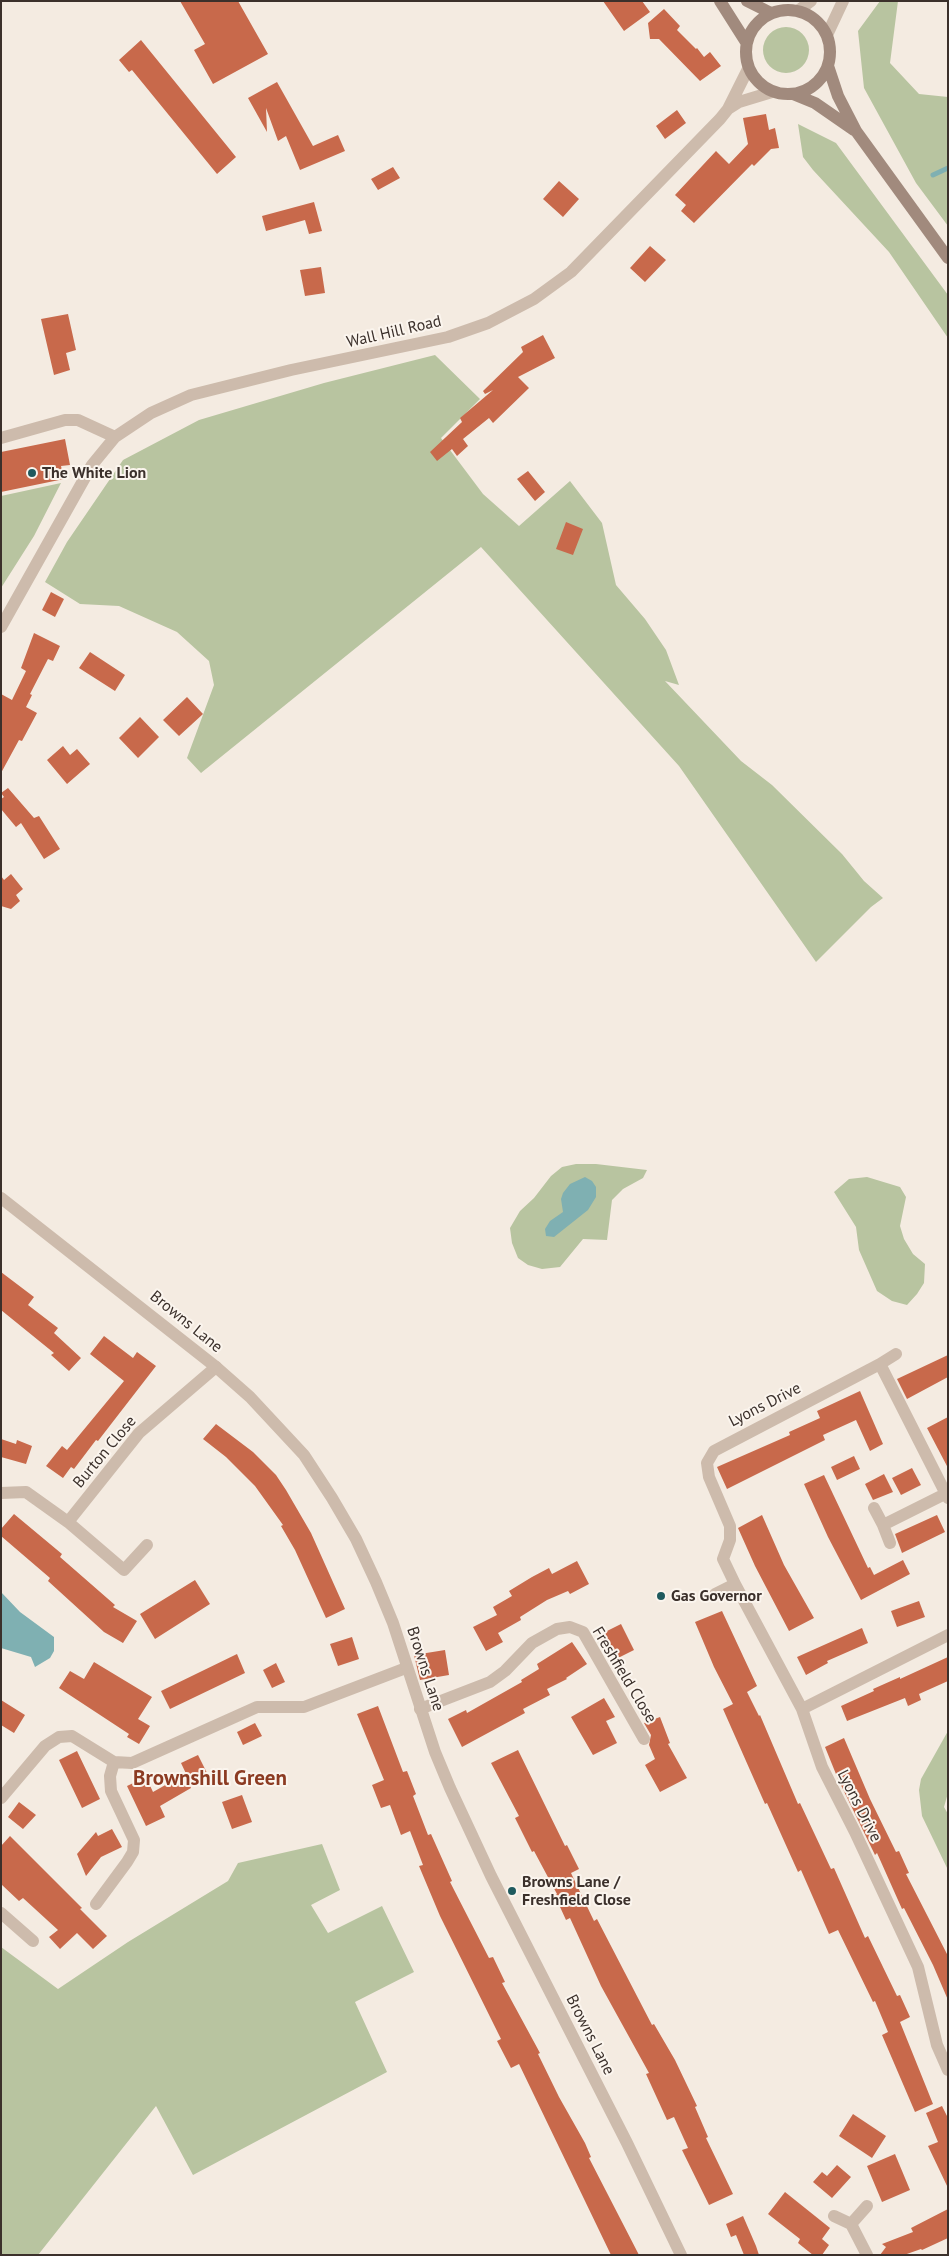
<!DOCTYPE html>
<html>
<head>
<meta charset="utf-8">
<style>
	body { margin:0 }
	#map { position:relative; width:949px; height:2256px; overflow:hidden; background:#f4ebe1; font-family:"PT Sans",sans-serif }
	canvas { display:block }
	.frame { position:absolute; inset:0; border:2px solid #3b302b; pointer-events:none }
</style>
</head>
<body>
<div id="map">
<canvas width="949" height="2256"></canvas>
<div class="frame"></div>
</div>
<script>
const ctx = document.querySelector('canvas').getContext('2d');
ctx.lineJoin = 'round';
function paint(path, color) {
  ctx.fillStyle = color;
  ctx.fill(path, 'evenodd');
}
function toPath(rows) {
  const path = new Path2D();
  for (const r of rows) {
    if (r.length === 3) {
      path.moveTo(r[0] + r[2], r[1]);
      path.arc(r[0], r[1], r[2], 0, 2 * Math.PI);
      continue;
    }
    path.moveTo(r[0], r[1]);
    for (let i = 2; i < r.length; i += 2) path.lineTo(r[i], r[i + 1]);
  }
  return path;
}
function trace(path, color, width, dash) {
  ctx.strokeStyle = color;
  ctx.lineWidth = width;
  ctx.lineCap = dash ? 'butt' : 'round';
  ctx.setLineDash(dash || []);
  ctx.stroke(path);
}
function label(font, color, halo, rows, align = 'center') {
  ctx.font = font + ' "PT Sans",sans-serif';
  ctx.lineWidth = 4;
  ctx.setLineDash([]);
  ctx.textBaseline = 'middle';
  ctx.strokeStyle = halo;
  ctx.fillStyle = color;
  for (const [text, x, y, turn = 0] of rows) {
    ctx.save();
    ctx.translate(x, y);
    ctx.rotate((+turn || 0) * Math.PI / 180);
    ctx.textAlign = isNaN(turn) ? turn : align;
    if (halo) ctx.strokeText(text, 0, 0);
    ctx.fillText(text, 0, 0);
    ctx.restore();
  }
}
const green = toPath([
	[880,1,898,1,890,63,919,94,948,97,948,226,916,183,864,88,858,31],
	[786,50,23],
	[798,124,836,143,948,295,948,338,889,252,813,170,803,157],
	[435,355,480,399,441,438,483,494,519,526,570,481,602,523,616,585,645,619,666,650,679,685,665,681,741,761,772,785,842,854,864,881,883,898,871,907,816,962,679,766,481,547,201,773,187,758,214,685,209,661,177,632,119,606,80,604,45,582,67,542,123,460,199,420,324,383],
	[61,483,34,536,1,588,1,496],
	[576,1164,596,1164,647,1170,643,1178,623,1189,612,1200,607,1240,583,1239,560,1267,542,1269,528,1265,518,1258,512,1243,510,1228,520,1211,534,1198,551,1176,562,1167],
	[867,1177,900,1187,906,1197,900,1226,904,1239,913,1254,925,1264,924,1283,917,1294,907,1305,892,1301,877,1291,859,1250,856,1227,834,1192,849,1179],
	[948,1731,948,1793,944,1807,948,1814,948,1870,922,1816,919,1790,921,1779],
	[322,1844,340,1890,311,1905,328,1933,382,1906,414,1972,355,2002,387,2072,193,2175,156,2106,38,2255,1,2255,1,1947,58,1989,128,1942,228,1881,238,1863]
]);
const water = toPath([
	[585,1177,592,1181,596,1187,596,1197,588,1210,554,1237,546,1236,545,1229,550,1221,563,1212,561,1199,563,1193,570,1184],
	[1,1592,20,1612,54,1637,54,1651,50,1658,35,1667,31,1657,1,1648]
]);
const stream = toPath([
	[933,175,948,168]
]);
const building = toPath([
	[180,1,238,1,268,54,213,84,194,50,205,44],
	[603,1,642,1,650,12,624,31],
	[664,9,680,26,677,30,696,49,697,48,704,57,710,52,721,66,700,81,659,39,650,39,648,23],
	[141,40,236,157,217,174,132,70,129,72,119,60],
	[277,82,313,146,338,135,345,151,300,170,286,136,278,141,266,108,267,132,248,98],
	[677,110,686,123,665,139,656,126],
	[766,114,769,130,775,128,779,148,771,149,754,166,752,164,694,223,681,211,686,205,675,195,716,151,729,164,748,144,743,118],
	[393,167,400,178,378,190,371,179],
	[559,181,579,199,563,217,543,199],
	[314,202,322,231,309,234,305,220,266,231,262,216],
	[650,246,666,260,645,282,630,268],
	[321,267,325,293,305,296,300,270],
	[68,314,76,350,66,353,70,370,54,375,41,319],
	[543,335,555,358,518,377,529,388,493,423,489,418,463,439,468,446,457,456,452,449,437,461,430,452,462,422,460,418,493,390,485,394,483,391,523,352,521,347],
	[65,439,70,465,61,466,64,479,1,492,1,452],
	[528,471,545,492,535,501,517,479],
	[566,522,583,529,573,555,556,549],
	[51,592,64,599,55,617,42,610],
	[34,633,60,646,53,661,48,659,30,694,32,695,26,707,37,713,22,741,19,740,1,773,1,694,12,700,26,671,21,668],
	[90,652,125,675,115,691,79,668],
	[187,697,203,714,179,736,163,720],
	[140,717,159,737,138,758,119,738],
	[63,746,70,755,77,749,90,764,67,784,47,760],
	[8,788,34,818,39,816,60,849,44,859,21,823,16,827,1,809,1,799,4,797,1,793],
	[11,874,23,889,16,895,20,901,11,909,1,906,1,876,4,880],
	[1,1272,34,1297,28,1305,58,1328,54,1333,81,1358,69,1371,51,1355,54,1353,1,1310],
	[104,1336,133,1358,137,1352,156,1366,98,1441,96,1440,74,1469,71,1467,63,1478,46,1466,62,1446,67,1450,124,1381,90,1354],
	[948,1355,948,1377,907,1399,897,1379],
	[860,1391,883,1444,870,1451,856,1420,823,1435,825,1440,727,1489,717,1467,790,1435,789,1432,820,1418,817,1411],
	[948,1417,948,1468,927,1428],
	[216,1424,253,1452,276,1475,286,1490,311,1533,345,1609,326,1618,295,1550,281,1526,283,1525,255,1486,226,1457,203,1439],
	[1,1439,16,1444,17,1440,32,1446,26,1464,1,1457],
	[854,1456,860,1469,837,1480,831,1467],
	[912,1468,921,1485,901,1495,892,1478],
	[884,1474,893,1492,873,1500,865,1484],
	[824,1475,868,1568,870,1567,874,1575,903,1560,910,1574,861,1600,828,1537,804,1484],
	[14,1514,62,1554,60,1557,115,1605,113,1607,137,1621,123,1643,104,1632,48,1581,50,1578,1,1536,1,1529],
	[762,1515,784,1565,814,1618,789,1631,755,1566,738,1528],
	[937,1515,945,1532,902,1553,895,1534],
	[577,1561,589,1584,570,1594,568,1591,547,1600,520,1617,521,1620,498,1633,503,1642,486,1651,473,1627,497,1615,493,1607,512,1596,509,1591,532,1577,549,1568,552,1574],
	[195,1580,210,1604,155,1639,140,1614],
	[919,1601,925,1617,897,1627,891,1611],
	[722,1611,757,1686,747,1692,759,1716,760,1715,798,1804,800,1803,831,1869,834,1868,865,1938,868,1936,897,1996,900,1995,910,2017,900,2022,933,2104,915,2112,882,2035,888,2032,875,2001,873,2002,838,1930,829,1934,801,1870,798,1872,767,1803,765,1804,723,1709,733,1704,714,1667,695,1622],
	[621,1624,634,1650,612,1661,599,1635],
	[862,1628,868,1643,827,1661,828,1663,806,1675,797,1657],
	[352,1637,359,1659,338,1666,330,1644],
	[572,1642,587,1664,566,1678,567,1679,547,1689,550,1695,523,1709,525,1713,462,1747,448,1719,466,1710,467,1713,522,1682,521,1680,539,1669,537,1664],
	[445,1650,449,1675,420,1680,414,1655],
	[237,1654,245,1673,170,1709,161,1691],
	[948,1657,948,1681,919,1694,921,1700,908,1706,905,1698,847,1721,841,1706,874,1691,873,1689,900,1677,900,1679],
	[94,1662,152,1697,138,1719,150,1726,139,1744,127,1737,129,1734,59,1688,70,1671,84,1679],
	[276,1663,285,1682,272,1688,263,1670],
	[604,1698,615,1717,606,1721,617,1743,593,1755,571,1717],
	[1,1700,25,1715,14,1733,1,1725],
	[378,1706,403,1772,407,1771,416,1794,413,1796,428,1835,431,1834,452,1881,450,1882,489,1958,493,1957,505,1982,502,1983,540,2053,538,2054,559,2097,585,2143,591,2157,589,2158,639,2255,611,2255,519,2064,511,2068,497,2041,501,2039,440,1916,419,1866,423,1865,410,1831,401,1835,390,1805,381,1808,372,1785,384,1780,357,1714],
	[660,1717,670,1743,668,1744,687,1778,660,1792,645,1765,655,1759,649,1745,651,1735,644,1723],
	[255,1723,262,1736,243,1745,237,1732],
	[844,1738,870,1799,896,1852,899,1851,909,1873,906,1874,948,1956,948,2000,933,1965,904,1908,902,1909,877,1853,875,1855,838,1779,825,1747],
	[518,1750,565,1846,567,1845,579,1869,571,1873,594,1921,597,1919,652,2025,654,2024,675,2060,697,2106,695,2107,708,2137,706,2138,733,2194,709,2205,682,2150,688,2148,674,2117,667,2120,646,2074,649,2073,601,1986,570,1918,566,1920,555,1896,557,1894,534,1851,532,1852,515,1818,519,1816,491,1763],
	[77,1751,100,1799,82,1808,59,1760],
	[198,1755,207,1773,190,1782,181,1763],
	[185,1774,191,1788,160,1806,165,1817,146,1826,127,1786,146,1777,153,1792],
	[242,1795,252,1822,232,1829,222,1802],
	[19,1802,36,1815,23,1829,8,1817],
	[112,1829,122,1847,101,1857,86,1876,77,1854,96,1832,98,1836],
	[10,1836,82,1908,80,1909,107,1936,93,1949,77,1933,60,1949,49,1937,58,1930,23,1898,19,1901,1,1884,1,1846],
	[942,2106,948,2118,948,2188,928,2146,938,2142,926,2113],
	[853,2114,886,2136,872,2158,839,2136],
	[895,2154,910,2190,882,2202,867,2166],
	[837,2165,851,2177,832,2198,813,2182,822,2172,827,2176],
	[785,2192,830,2228,822,2239,829,2245,822,2255,813,2255,798,2243,800,2239,768,2214],
	[948,2209,948,2238,922,2250,921,2249,904,2255,880,2255,886,2247,882,2244,913,2232,911,2228],
	[743,2216,756,2246,759,2255,744,2255,736,2235,731,2237,726,2224]
]);
const minor = toPath([
	[880,1364,896,1354],
	[1,1493,26,1492,68,1522],
	[874,1508,883,1525],
	[890,1543,883,1525,945,1494],
	[147,1545,124,1570,68,1522,139,1433,216,1367],
	[735,1584,723,1559,730,1540,730,1526,709,1477,707,1463,714,1451,880,1364,948,1498],
	[715,1594,735,1584,802,1709],
	[948,1635,802,1709,822,1767,855,1832,918,1967,937,2045,948,2070],
	[420,1709,490,1682,505,1671,532,1643,557,1629,570,1627,583,1632,644,1739],
	[1,1798,45,1746,59,1737,72,1736,114,1762,132,1763,257,1707,304,1707,406,1668],
	[96,1904,127,1862,133,1852,134,1840,111,1791,110,1776,114,1762],
	[1,1913,33,1941],
	[834,2216,851,2224,867,2255],
	[851,2224,867,2206]
]);
const tertiary = toPath([
	[799,10,811,1],
	[827,35,843,1],
	[728,109,739,102,772,92],
	[1,438,65,420,78,420,115,437],
	[1,627,92,465,115,437,151,413,191,395,291,370,448,337,488,323,534,299,571,272,720,119,728,109,748,69],
	[1,1198,216,1367,250,1397,304,1455,332,1498,356,1539,376,1582,393,1623,435,1752,450,1788,491,1876,627,2143,681,2255]
]);
const secondary = toPath([
	[720,1,746,42],
	[747,1,771,13],
	[788,52,42],
	[828,66,838,96,856,131,948,258],
	[793,94,815,103,854,130]
]);
const markers = [
	[32,473,5,"#1f5a5e"],
	[661,1596,5,"#1f5a5e"],
	[512,1891,5,"#1f5a5e"]
];
const streetNames = [
	["Wall Hill Road",394,332,-13],
	["Browns Lane",186,1322,39],
	["Lyons Drive",765,1405,-27],
	["Burton Close",105,1452,-50],
	["Browns Lane",425,1669,72],
	["Freshfield Close",624,1675,59],
	["Lyons Drive",859,1806,63],
	["Browns Lane",590,2035,63]
];
const poiNames = [
	["The White Lion",42,473],
	["Gas Governor",671,1596],
	["Browns Lane /",522,1882],
	["Freshfield Close",522,1900]
];
const districtNames = [
	["Brownshill Green",210,1779]
];
paint(green, '#b8c4a0');
paint(water, '#7fb0b2');
trace(stream, '#7fb0b2', 5);
paint(building, '#c8694b');
trace(minor, '#cdbbac', 12);
trace(tertiary, '#cdbbac', 12);
trace(secondary, '#a18a7d', 12);
for (const [x, y, r, color] of markers) {
  const dot = new Path2D();
  dot.arc(x, y, r, 0, 2 * Math.PI);
  ctx.fillStyle = color;
  ctx.fill(dot);
  trace(dot, '#fbf5ee', 2);
}
label('16px', '#3b302b', '#fbf5ee', streetNames);
label('bold 16px', '#3b302b', '#fbf5ee', poiNames, 'left');
label('bold 21px', '#8c3b22', '#fbf5ee', districtNames);
</script>
</body>
</html>
